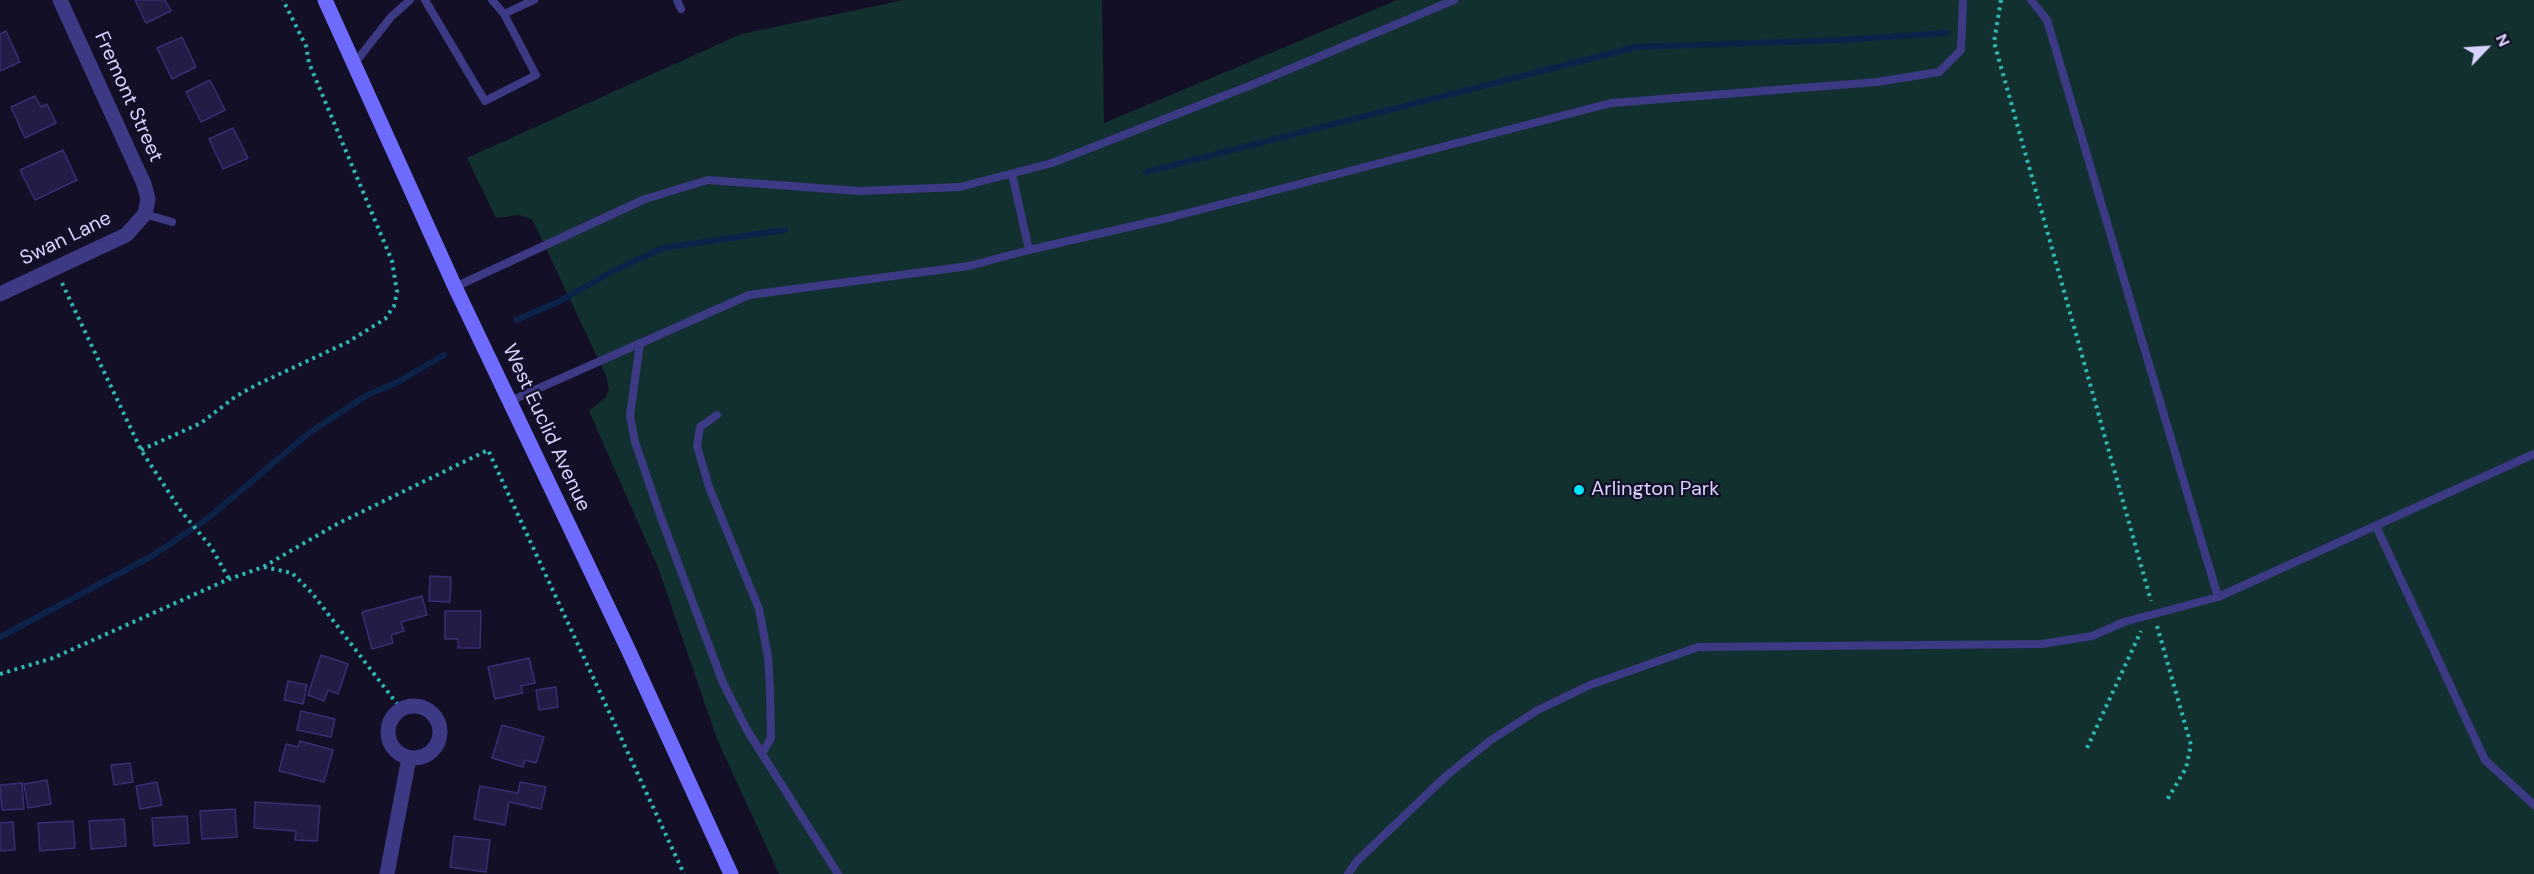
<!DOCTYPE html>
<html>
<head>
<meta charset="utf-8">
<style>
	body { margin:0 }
	#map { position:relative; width:2534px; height:874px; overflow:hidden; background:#130f26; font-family:"DM Sans",sans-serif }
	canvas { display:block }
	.north { position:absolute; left:2456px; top:18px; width:60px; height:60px; -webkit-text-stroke:4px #130f26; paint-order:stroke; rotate:65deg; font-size:16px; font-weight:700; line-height:24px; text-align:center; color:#d9d4ff }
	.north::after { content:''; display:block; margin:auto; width:21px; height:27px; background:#d9d4ff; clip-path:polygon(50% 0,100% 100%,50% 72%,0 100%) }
</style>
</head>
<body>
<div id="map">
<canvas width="2534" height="874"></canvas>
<div class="north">N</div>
</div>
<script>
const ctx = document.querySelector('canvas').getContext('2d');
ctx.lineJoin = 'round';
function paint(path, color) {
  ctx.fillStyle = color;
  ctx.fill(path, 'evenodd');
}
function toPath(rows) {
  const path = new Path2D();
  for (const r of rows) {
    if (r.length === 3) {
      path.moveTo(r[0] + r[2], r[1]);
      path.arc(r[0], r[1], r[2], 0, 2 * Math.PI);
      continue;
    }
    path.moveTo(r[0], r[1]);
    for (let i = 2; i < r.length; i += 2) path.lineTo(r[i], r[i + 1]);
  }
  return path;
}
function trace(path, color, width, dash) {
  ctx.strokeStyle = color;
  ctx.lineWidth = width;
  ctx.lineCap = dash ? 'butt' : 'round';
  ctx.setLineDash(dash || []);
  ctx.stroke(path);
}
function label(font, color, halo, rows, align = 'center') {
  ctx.font = font + ' "DM Sans",sans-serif';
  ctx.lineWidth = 4.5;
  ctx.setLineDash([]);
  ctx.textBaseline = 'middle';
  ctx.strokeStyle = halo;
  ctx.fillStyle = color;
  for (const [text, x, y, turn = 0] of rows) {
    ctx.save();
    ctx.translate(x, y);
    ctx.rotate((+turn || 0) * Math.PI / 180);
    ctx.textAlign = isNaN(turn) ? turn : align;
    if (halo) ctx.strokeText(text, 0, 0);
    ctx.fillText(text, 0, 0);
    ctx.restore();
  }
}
const green = toPath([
	[904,0,1102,0,1104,123,1397,0,2534,0,2534,874,779,874,717,739,659,570,589,411,605,398,609,390,607,378,536,227,531,219,519,215,496,218,467,158,741,34]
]);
const stream = toPath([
	[1146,172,1636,47,1840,40,1947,33],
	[516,320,558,302,615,270,663,248,785,230],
	[0,637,152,556,207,519,309,433,367,395,396,383,444,355]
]);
const building = toPath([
	[135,0,165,0,171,11,146,23,135,0],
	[6,31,20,62,0,71,0,34,6,31],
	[182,37,196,67,172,79,157,48,182,37],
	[210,80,225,110,201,122,186,92,210,80],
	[35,96,41,107,47,104,56,123,25,138,11,107,35,96],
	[233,128,248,158,223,169,209,139,233,128],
	[63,150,77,180,35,200,20,170,63,150],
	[430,576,451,577,450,602,429,601,430,576],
	[422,596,427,615,401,622,404,631,391,635,393,643,372,649,362,612,422,596],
	[445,611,481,611,480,648,458,648,458,639,445,639,445,611],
	[321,655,348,664,338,694,328,690,324,701,308,695,321,655],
	[529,658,535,683,521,686,523,693,495,699,488,667,529,658],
	[288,681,307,685,303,704,284,700,288,681],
	[556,687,558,707,539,710,536,690,556,687],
	[301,711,335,719,331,737,297,730,301,711],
	[502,725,544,737,536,763,525,760,523,767,492,758,502,725],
	[300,741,333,750,324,782,279,771,286,744,298,747,300,741],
	[130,763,133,782,114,785,111,765,130,763],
	[47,780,51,804,28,808,24,784,47,780],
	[157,782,162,805,140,809,136,786,157,782],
	[520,782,546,787,541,809,509,802,505,825,474,819,480,786,518,793,520,782],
	[22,783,24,809,2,810,0,785,22,783],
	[255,802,320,806,317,841,295,840,296,831,254,828,255,802],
	[235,809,237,837,202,839,200,811,235,809],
	[187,816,189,843,154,846,152,818,187,816],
	[124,819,126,846,91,849,89,821,124,819],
	[73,821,75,848,40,851,38,823,73,821],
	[13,822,15,850,0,851,0,823,13,822],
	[454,836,490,840,486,872,450,867,454,836]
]);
const path = toPath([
	[2001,0,1994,42,2151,601],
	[62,283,141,450,181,511,211,547,229,579],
	[141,450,201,423,235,397,256,385,348,342,385,319,394,306,397,292,392,261,309,63,306,46,283,0],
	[264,567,292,573,312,593,401,709],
	[2157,626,2191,745,2186,768,2167,800],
	[0,674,53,658,229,579,263,567,337,524,488,450,684,874],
	[2087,748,2141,631]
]);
const service = toPath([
	[425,0,485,101,536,75,504,14],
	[492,0,504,14,534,0],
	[677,0,681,9],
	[2031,0,2047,20,2218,597],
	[354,64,391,17,410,0],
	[1012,174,1029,250],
	[145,214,172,222],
	[455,287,645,199,708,180,859,191,960,187,1052,163,1254,84,1454,0],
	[640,343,630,416,635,442,660,515,723,683,747,730,838,874],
	[510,401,749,295,969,266,1029,250,1172,217,1611,103,1877,82,1939,72,1961,50,1963,0],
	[717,415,700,427,697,446,709,487,759,609,768,657,770,688,771,738,762,754],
	[2376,526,2485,760,2534,805],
	[1348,874,1357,861,1446,776,1491,740,1538,710,1590,685,1698,647,2042,644,2092,636,2124,622,2218,597,2534,454]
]);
const minor = toPath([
	[0,294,126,235,145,214,148,199,144,184,60,0],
	[414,732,26],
	[387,874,409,758]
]);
const secondary = toPath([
	[325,0,455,287,627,647,731,874]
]);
const markers = [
	[1579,490,6,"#00e5ff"]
];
const streetNames = [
	["Fremont Street",128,97,66],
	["Swan Lane",66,239,-26],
	["West Euclid Avenue",546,428,65]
];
const poiNames = [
	["Arlington Park",1591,490]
];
paint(green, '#12302f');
trace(stream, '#0c2248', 6);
paint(building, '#241b47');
trace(building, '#3b2d73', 1.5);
trace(path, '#2fb8b0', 4, [3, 4.5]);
trace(service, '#3d3a85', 8);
trace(minor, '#3d3a85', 15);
trace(secondary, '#6f6bff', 15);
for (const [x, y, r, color] of markers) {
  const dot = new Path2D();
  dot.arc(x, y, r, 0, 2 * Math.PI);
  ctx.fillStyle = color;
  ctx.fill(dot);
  trace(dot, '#130f26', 2);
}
label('20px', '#d9d4ff', '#130f26', streetNames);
label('20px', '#d9d4ff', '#130f26', poiNames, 'left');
</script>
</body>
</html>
